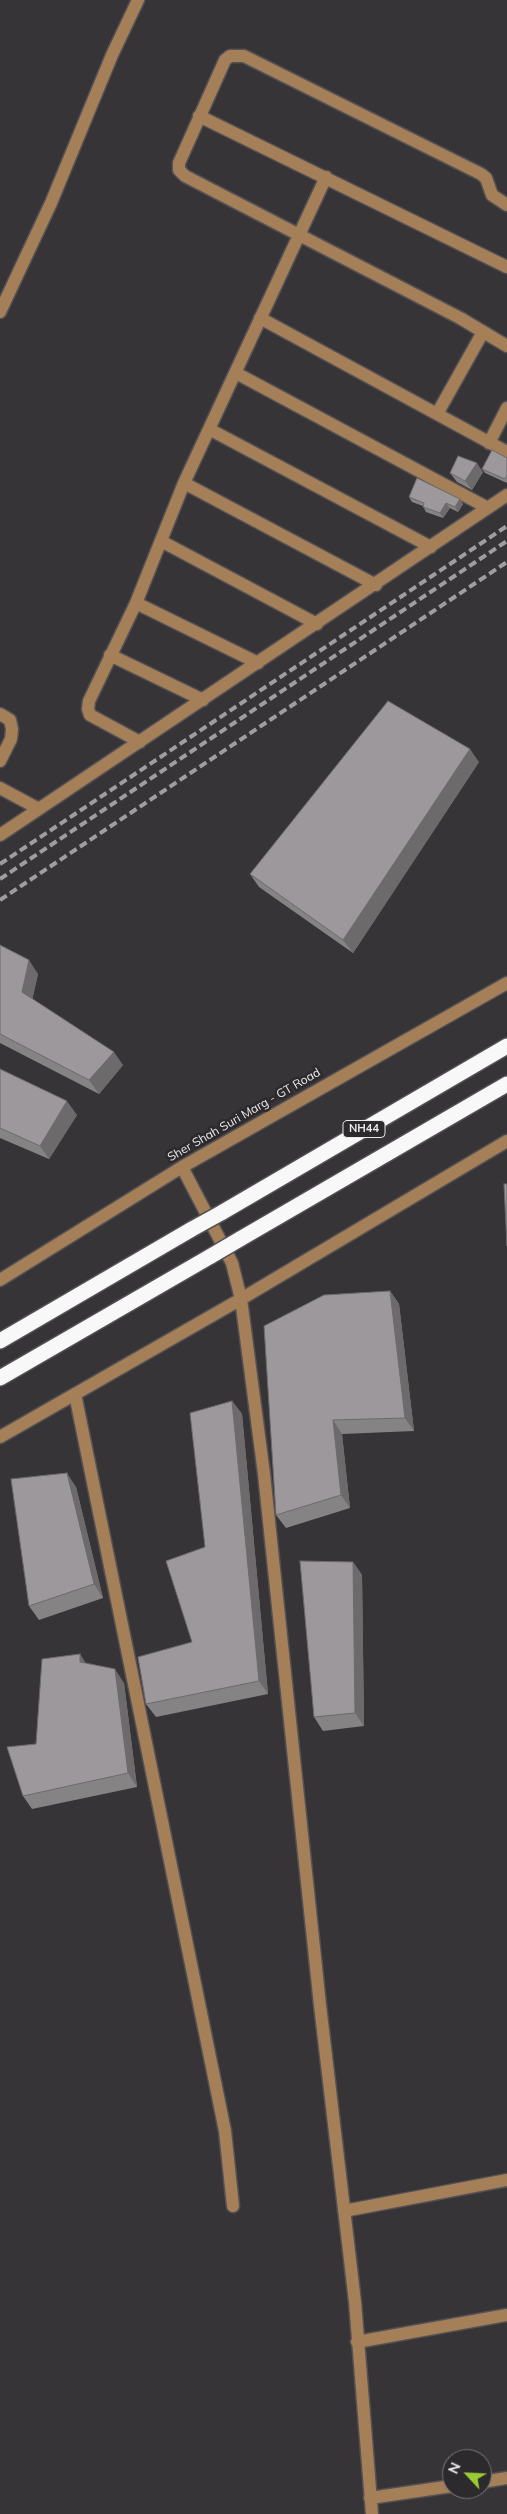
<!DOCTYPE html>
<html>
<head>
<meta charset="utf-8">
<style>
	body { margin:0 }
	#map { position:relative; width:507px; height:2514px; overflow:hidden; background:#373437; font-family:Mulish,sans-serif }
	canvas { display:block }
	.north { position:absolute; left:442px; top:2449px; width:50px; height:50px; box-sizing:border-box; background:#2d2a2d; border:1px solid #797679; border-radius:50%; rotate:295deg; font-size:14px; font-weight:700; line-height:20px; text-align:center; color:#ebe9eb }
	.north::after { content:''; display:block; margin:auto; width:18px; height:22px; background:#9bcb33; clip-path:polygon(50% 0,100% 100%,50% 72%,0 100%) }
</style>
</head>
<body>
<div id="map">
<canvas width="507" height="2514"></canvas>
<div class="north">N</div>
</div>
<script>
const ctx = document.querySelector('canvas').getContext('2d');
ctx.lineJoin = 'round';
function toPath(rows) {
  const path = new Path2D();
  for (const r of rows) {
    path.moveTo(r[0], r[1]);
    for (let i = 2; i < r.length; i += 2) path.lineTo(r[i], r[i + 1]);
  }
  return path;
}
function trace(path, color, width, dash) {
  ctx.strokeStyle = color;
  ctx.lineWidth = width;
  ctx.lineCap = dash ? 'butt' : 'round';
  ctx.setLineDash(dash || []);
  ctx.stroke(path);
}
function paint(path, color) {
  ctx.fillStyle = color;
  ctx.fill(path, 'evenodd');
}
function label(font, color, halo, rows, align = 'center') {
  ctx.font = font + ' Mulish,sans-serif';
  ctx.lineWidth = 5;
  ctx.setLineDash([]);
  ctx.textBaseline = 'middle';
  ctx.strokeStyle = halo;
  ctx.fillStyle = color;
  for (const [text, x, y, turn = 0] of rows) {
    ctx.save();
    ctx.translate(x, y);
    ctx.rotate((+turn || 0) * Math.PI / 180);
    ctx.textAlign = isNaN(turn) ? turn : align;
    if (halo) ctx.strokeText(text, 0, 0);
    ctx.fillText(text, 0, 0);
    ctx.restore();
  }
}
const minor = toPath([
	[199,116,507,267],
	[507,205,492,195,486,178,481,174,244,56,230,56,225,60,179,163,179,170,185,176,460,318,507,346],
	[0,312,51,203,112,55,138,0],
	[260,318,507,452],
	[236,373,488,508],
	[437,414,483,332],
	[209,429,431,547],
	[489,443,507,408],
	[184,483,376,585],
	[161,541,317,624],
	[136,603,258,663],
	[110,655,203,700],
	[0,714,10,720,12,729,11,739,0,761],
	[140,742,90,715,88,709,89,701,136,603,184,483,326,177],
	[0,788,39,809],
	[0,835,507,495],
	[182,1167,232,1263,241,1299,264,1474,320,2005,355,2302,372,2514],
	[0,1280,182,1167,507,983],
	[75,1394,225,2131,233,2206],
	[0,1437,241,1299,507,1141],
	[344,2211,507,2180],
	[357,2342,507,2315],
	[482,2482,507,2478],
	[370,2498,452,2486]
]);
const highway = toPath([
	[221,1213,507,1046],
	[240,1239,507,1084],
	[0,1341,192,1229],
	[0,1378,211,1256]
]);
const rail = toPath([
	[0,864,507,526],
	[0,879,507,541],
	[0,900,507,562]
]);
const highwayBridge = toPath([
	[192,1229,221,1213],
	[211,1256,240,1239]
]);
const wall = toPath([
	[507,458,507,483,485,473,482,469],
	[483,472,472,490,457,482,450,473],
	[409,497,463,504,458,512,450,508,443,518,426,512,423,506,412,502],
	[479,762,353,953,259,887,250,874],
	[0,945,38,974,32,999,123,1065,99,1094,0,1043],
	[0,1069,77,1115,49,1159,0,1138],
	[390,1291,399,1304,414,1431,342,1434,350,1508,286,1528,276,1515],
	[232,1401,242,1414,268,1694,156,1717,146,1704,192,1642,205,1547],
	[76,1487,103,1598,39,1620,29,1606],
	[353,1562,362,1575,364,1726,323,1731,314,1717],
	[86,1663,124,1683,137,1787,32,1809,23,1796,36,1744]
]);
const shadedWall = toPath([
	[477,463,483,472,472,490,465,481],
	[460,499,463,504,458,512,455,507],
	[446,503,450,508,443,518,440,513],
	[470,749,479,762,353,953,343,940],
	[29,960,38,974,31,1006,22,992],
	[114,1052,123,1065,99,1094,89,1080],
	[67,1101,77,1115,49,1159,40,1146],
	[390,1291,399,1304,414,1431,405,1418],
	[232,1401,242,1414,268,1694,259,1681],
	[333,1420,342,1434,350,1508,341,1495],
	[67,1473,76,1487,103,1598,94,1584],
	[353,1562,362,1575,364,1726,355,1713],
	[80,1654,89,1668,80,1662],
	[115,1669,124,1683,137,1787,128,1773]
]);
const building = toPath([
	[492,450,507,458,507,475,505,479,482,469,492,450],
	[458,456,477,463,465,481,450,473,458,456],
	[417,478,460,499,455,507,446,503,440,513,423,507,424,503,409,497,417,478],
	[388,701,470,749,343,940,250,874,388,701],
	[0,945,29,960,22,992,114,1052,89,1080,0,1034,0,945],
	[0,1069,67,1101,40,1146,0,1128,0,1069],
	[504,1184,507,1184,507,1246,504,1184],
	[390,1291,405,1418,333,1420,341,1495,276,1515,264,1326,324,1295,390,1291],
	[232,1401,259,1681,146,1704,138,1657,192,1642,166,1561,205,1547,190,1413,232,1401],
	[67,1473,94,1584,29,1606,11,1479,67,1473],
	[300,1561,353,1562,355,1713,314,1717,300,1561],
	[80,1654,80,1662,115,1669,128,1773,23,1796,7,1747,36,1744,42,1659,80,1654]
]);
const shields = [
	[364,1129,42]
];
const shieldNames = [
	["NH44",364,1129]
];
const streetNames = [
	["Sher Shah Suri Marg - GT Road",244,1115,-30]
];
trace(minor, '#545154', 15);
trace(highway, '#545154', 18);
trace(minor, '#a47f58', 12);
trace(highway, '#f8f8f8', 15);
trace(rail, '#a09da0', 4, [8, 4]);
trace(highwayBridge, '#545154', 18, []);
trace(highwayBridge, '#f8f8f8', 15);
paint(wall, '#868385');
paint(shadedWall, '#6d6a6c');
paint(building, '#9c989b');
trace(building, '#6d6a6c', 1);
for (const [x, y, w] of shields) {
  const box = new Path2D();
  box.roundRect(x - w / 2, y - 8.5, w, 17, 4);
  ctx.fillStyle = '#2d2a2d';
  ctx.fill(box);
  trace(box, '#ebe9eb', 1);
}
label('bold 11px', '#ebe9eb', null, shieldNames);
label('12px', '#ebe9eb', '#2d2a2d', streetNames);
</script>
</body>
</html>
